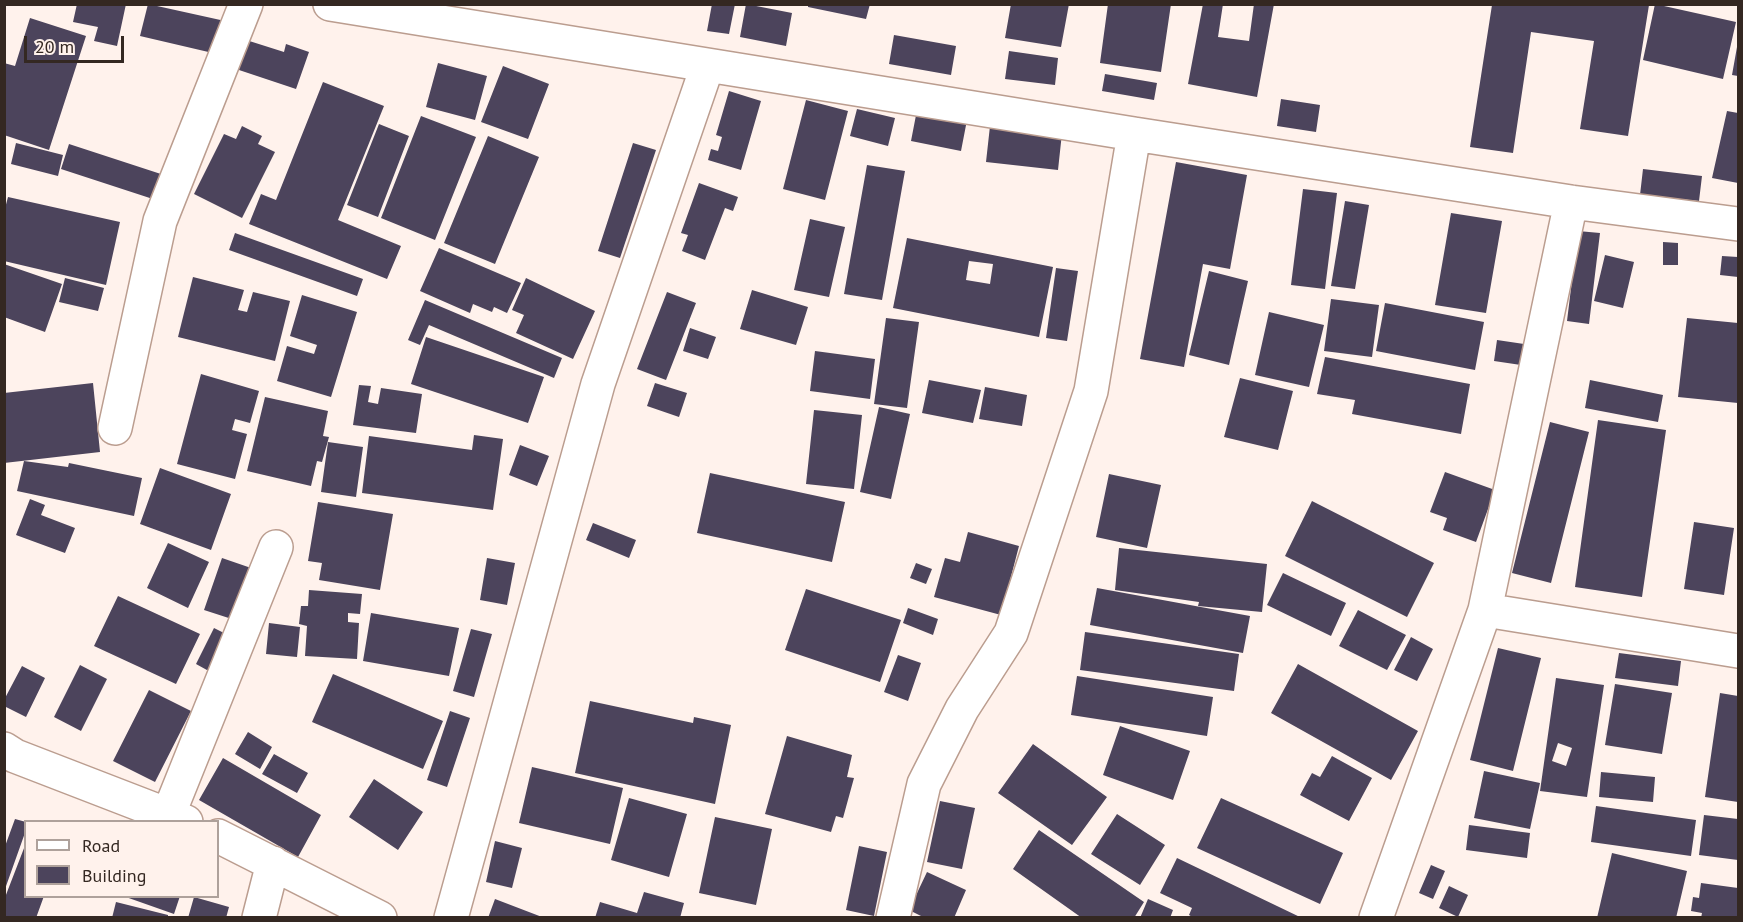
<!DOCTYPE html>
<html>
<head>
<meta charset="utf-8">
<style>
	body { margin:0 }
	#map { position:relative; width:1743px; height:922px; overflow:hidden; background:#fff2ec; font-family:"PT Sans",sans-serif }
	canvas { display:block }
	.frame { position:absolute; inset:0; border:6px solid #342822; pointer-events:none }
	.legend { position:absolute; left:24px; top:820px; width:195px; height:78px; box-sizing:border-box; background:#fff2ec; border:2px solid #aea19b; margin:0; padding:8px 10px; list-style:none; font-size:18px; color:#342822 }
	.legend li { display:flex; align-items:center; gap:12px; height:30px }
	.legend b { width:30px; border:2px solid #aea19b }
	.scale { position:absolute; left:24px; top:36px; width:100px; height:27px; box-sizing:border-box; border:3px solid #342822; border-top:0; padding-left:8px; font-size:18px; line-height:21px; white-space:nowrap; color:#342822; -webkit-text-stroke:4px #fff2ec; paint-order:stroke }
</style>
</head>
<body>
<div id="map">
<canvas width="1743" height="922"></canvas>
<div class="frame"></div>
<ul class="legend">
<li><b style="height:8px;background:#fff"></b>Road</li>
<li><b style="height:16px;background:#4c445c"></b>Building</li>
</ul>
<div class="scale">20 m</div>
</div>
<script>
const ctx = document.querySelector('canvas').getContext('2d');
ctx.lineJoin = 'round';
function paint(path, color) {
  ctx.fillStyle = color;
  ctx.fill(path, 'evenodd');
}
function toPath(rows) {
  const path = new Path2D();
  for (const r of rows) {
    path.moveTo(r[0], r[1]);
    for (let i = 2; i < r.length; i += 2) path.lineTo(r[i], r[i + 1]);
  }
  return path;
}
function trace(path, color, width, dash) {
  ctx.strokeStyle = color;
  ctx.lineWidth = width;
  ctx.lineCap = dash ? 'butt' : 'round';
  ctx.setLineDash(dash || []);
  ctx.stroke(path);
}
const building = toPath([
	[77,4,126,4,117,46,94,41,98,27,73,22],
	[148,4,225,21,217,54,140,36],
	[712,4,735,4,729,34,707,31],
	[746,4,792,13,786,46,740,37],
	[808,4,870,4,866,19,808,7],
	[1011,4,1069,4,1061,47,1005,38],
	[1108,4,1171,4,1161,72,1100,63],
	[1203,4,1223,4,1218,37,1249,41,1254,4,1274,4,1257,97,1188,84],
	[1655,4,1736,22,1723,79,1643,60],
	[1492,5,1649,5,1628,136,1580,129,1594,41,1531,32,1513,153,1470,147],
	[30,18,86,36,49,150,4,135,4,63,15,66],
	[894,35,956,46,951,75,889,64],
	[243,39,284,52,286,44,309,52,296,89,233,68],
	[1737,47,1738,48,1738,76,1732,75],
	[1009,51,1058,58,1055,85,1005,79],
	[438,63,487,76,475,120,426,107],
	[503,66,549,84,528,139,481,122],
	[1105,74,1157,83,1154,100,1102,91],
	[323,82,384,106,338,220,401,246,387,279,249,224,261,194,276,200],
	[729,91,761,101,741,170,708,160,711,149,718,151,722,137,716,135],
	[1281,99,1320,105,1316,132,1277,126],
	[806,100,848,111,825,200,783,189],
	[857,109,895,118,888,146,850,136],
	[917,110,967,120,961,151,911,141],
	[1727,111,1738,113,1738,183,1712,178],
	[421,116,476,137,435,240,381,218],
	[379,124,409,136,378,217,347,205],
	[242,126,262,136,258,144,275,152,242,218,194,194,224,134,236,139],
	[990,126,1062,133,1058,170,986,162],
	[488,136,539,157,495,264,444,243],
	[16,143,63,155,58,176,11,164],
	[633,143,656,150,620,258,598,251],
	[69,144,167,176,159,201,61,169],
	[1176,162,1247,175,1230,269,1203,264,1184,367,1140,359],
	[867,165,905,171,882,300,844,294],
	[1643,169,1702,176,1699,201,1640,195],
	[699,183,738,197,733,211,725,208,705,260,682,251,688,235,681,233],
	[1303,189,1337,193,1325,289,1291,285],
	[8,197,120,222,106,285,4,261,4,212],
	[1345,201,1369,205,1355,289,1331,286],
	[1451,213,1502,221,1486,313,1435,305],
	[810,219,845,227,829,297,794,290],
	[1578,231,1600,233,1589,324,1567,321],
	[235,233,363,279,357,296,229,250],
	[907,238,1053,267,1039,337,893,308],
	[969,261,993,264,990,284,966,280],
	[1663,242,1678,243,1678,265,1663,265],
	[439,248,521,283,507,313,494,307,492,312,473,304,470,313,420,291],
	[1605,255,1634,262,1623,308,1594,301],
	[1722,256,1738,257,1738,277,1720,275],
	[4,264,62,284,45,332,4,317],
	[1056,268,1078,271,1067,341,1046,338],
	[1209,271,1248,281,1229,365,1189,355],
	[193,277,244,290,238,310,247,312,253,292,290,301,275,361,178,337],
	[65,278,104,288,98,311,59,302],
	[526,278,595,311,573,359,516,333,524,315,512,310],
	[752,290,808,307,796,345,740,329],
	[667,292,696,303,666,380,637,369],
	[302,295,357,312,331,397,277,381,287,346,314,354,317,345,290,336],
	[1331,299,1379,305,1372,357,1324,351],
	[425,300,562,358,554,378,429,325,420,345,408,340],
	[1385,303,1484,322,1475,370,1376,351],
	[1269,312,1324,325,1309,387,1255,375],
	[886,318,919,322,907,408,874,404],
	[1687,318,1738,323,1738,403,1678,397],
	[690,328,716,337,708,359,683,351],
	[426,337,544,377,528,423,411,384],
	[1497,340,1524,344,1521,365,1494,361],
	[815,351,875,359,870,399,810,391],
	[1325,357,1470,384,1461,434,1352,414,1355,400,1317,394],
	[201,374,259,391,250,423,235,419,232,430,247,434,235,479,177,464],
	[1240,378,1293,391,1278,450,1224,437],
	[929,380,981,390,973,423,922,413],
	[1590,380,1663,395,1658,422,1585,408],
	[93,383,100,452,4,463,4,393],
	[655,383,687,393,679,417,647,406],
	[359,385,371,386,368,402,378,404,381,388,422,394,416,433,353,425],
	[985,387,1027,395,1022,426,979,419],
	[265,397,328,411,323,436,329,437,322,462,317,461,311,486,247,471],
	[879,407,910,414,891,499,860,492],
	[814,410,862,415,854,489,806,484],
	[1598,420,1666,430,1642,597,1575,587],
	[1550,422,1589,432,1551,583,1512,573],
	[474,435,503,439,493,510,362,493,369,436,472,450],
	[328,442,363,447,356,497,321,492],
	[520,445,549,456,537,486,509,475],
	[24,461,68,467,69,463,142,478,134,516,17,491],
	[160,468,231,494,211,550,140,524],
	[1445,472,1495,490,1476,542,1443,530,1447,518,1430,512],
	[710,473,845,502,832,562,697,533],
	[1109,474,1161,485,1147,548,1096,537],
	[30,499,45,505,41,515,75,528,65,553,16,535],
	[1312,501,1434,563,1407,617,1285,556],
	[318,502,393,514,380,590,319,580,322,563,308,561],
	[1694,522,1734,528,1724,595,1684,589],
	[593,523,636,540,629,558,586,540],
	[968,532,1019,546,1001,615,934,597,945,558,960,562],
	[168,543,209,562,188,608,147,588],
	[1119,548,1267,564,1262,612,1198,606,1199,602,1115,590],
	[222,558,254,569,238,621,204,610],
	[487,558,515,563,507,605,480,600],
	[916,563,932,569,926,584,910,578],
	[1283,573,1346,603,1331,636,1267,605],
	[1097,588,1250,616,1243,653,1090,625],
	[806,589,901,620,880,682,785,650],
	[309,590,362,594,360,614,348,613,348,622,359,623,357,659,305,656,307,626,299,624,301,606,308,606],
	[118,596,200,634,176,684,94,646],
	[908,608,938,619,933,635,903,623],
	[1358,610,1406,635,1387,670,1339,646],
	[371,613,459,628,449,676,363,661],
	[269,623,300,627,297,657,266,654],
	[214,628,232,637,216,675,196,664],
	[471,629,492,634,474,697,453,691],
	[1085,632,1239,654,1234,691,1080,670],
	[1411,637,1433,649,1417,681,1394,670],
	[1498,648,1541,658,1513,771,1470,760],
	[1619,653,1681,661,1678,686,1615,678],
	[898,655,921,663,908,701,884,692],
	[1298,664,1418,731,1391,780,1271,713],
	[80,665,107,679,81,731,54,717],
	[22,666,45,678,26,717,4,706,4,700],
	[333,674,443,721,423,769,312,722],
	[1077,676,1213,697,1207,736,1071,715],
	[1556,678,1604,685,1587,797,1540,791],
	[1558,743,1572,748,1566,766,1552,761],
	[1615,684,1672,693,1662,754,1605,745],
	[149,690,191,711,155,782,113,761],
	[1720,693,1738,696,1738,802,1705,797],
	[590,701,693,723,694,717,731,725,715,804,575,773],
	[450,711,470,718,447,787,427,780],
	[1120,726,1190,751,1173,800,1103,775],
	[248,732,272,747,260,769,235,754],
	[787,736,852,755,847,777,854,778,843,818,836,816,831,832,765,814],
	[1033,744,1107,797,1072,845,998,793],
	[274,754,308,773,297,793,262,774],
	[1332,756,1372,778,1349,821,1300,795,1312,773,1320,777],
	[223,758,321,815,298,857,199,800],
	[532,767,623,788,610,844,519,823],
	[1484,771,1540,783,1530,829,1474,818],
	[1601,772,1655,777,1653,802,1599,797],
	[374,779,423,812,398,850,349,817],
	[629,798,687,814,669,877,611,860],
	[1221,798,1343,853,1320,904,1197,848],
	[940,801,975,808,962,869,927,862],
	[1596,806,1696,820,1691,856,1591,842],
	[1117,814,1165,845,1140,885,1091,854],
	[1704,815,1738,819,1738,860,1699,855],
	[715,817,772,829,756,905,699,893],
	[15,819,26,822,26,830,5,889,4,849],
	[1469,825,1530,833,1527,858,1466,850],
	[1039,830,1144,902,1134,918,1082,918,1013,869],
	[495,841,522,848,512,888,486,882],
	[26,843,26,896,44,896,36,918,4,918,4,900],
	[859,846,887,852,874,916,846,910],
	[1612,853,1687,871,1676,918,1597,918],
	[1177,858,1302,918,1194,918,1189,915,1192,908,1160,893],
	[1431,865,1445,871,1433,899,1419,893],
	[927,872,966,890,954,918,925,918,909,910],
	[1701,883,1738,888,1738,918,1701,918,1702,913,1691,911,1693,897,1699,898],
	[1449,886,1468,895,1458,917,1439,908],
	[644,892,684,903,680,918,595,918,600,902,637,913],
	[123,896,180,896,174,914],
	[194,897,229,907,226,918,188,918],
	[495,899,542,917,542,918,488,918],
	[1148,899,1173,910,1170,918,1140,918],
	[116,902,168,915,168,918,112,918]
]);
const minor = toPath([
	[330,4,1134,134,1571,202,1738,224],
	[115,428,160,221,246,4],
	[1485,610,1738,651],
	[4,749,15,756,186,822],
	[169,813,276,547],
	[218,836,380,918],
	[259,918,273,863],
	[451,918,598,384,707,67],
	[893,918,924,784,962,709,1011,633,1091,391,1134,134],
	[1376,918,1485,610,1571,202]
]);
paint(building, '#4c445c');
trace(minor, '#bb9d8f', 36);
trace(minor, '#fff', 33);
</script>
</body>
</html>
